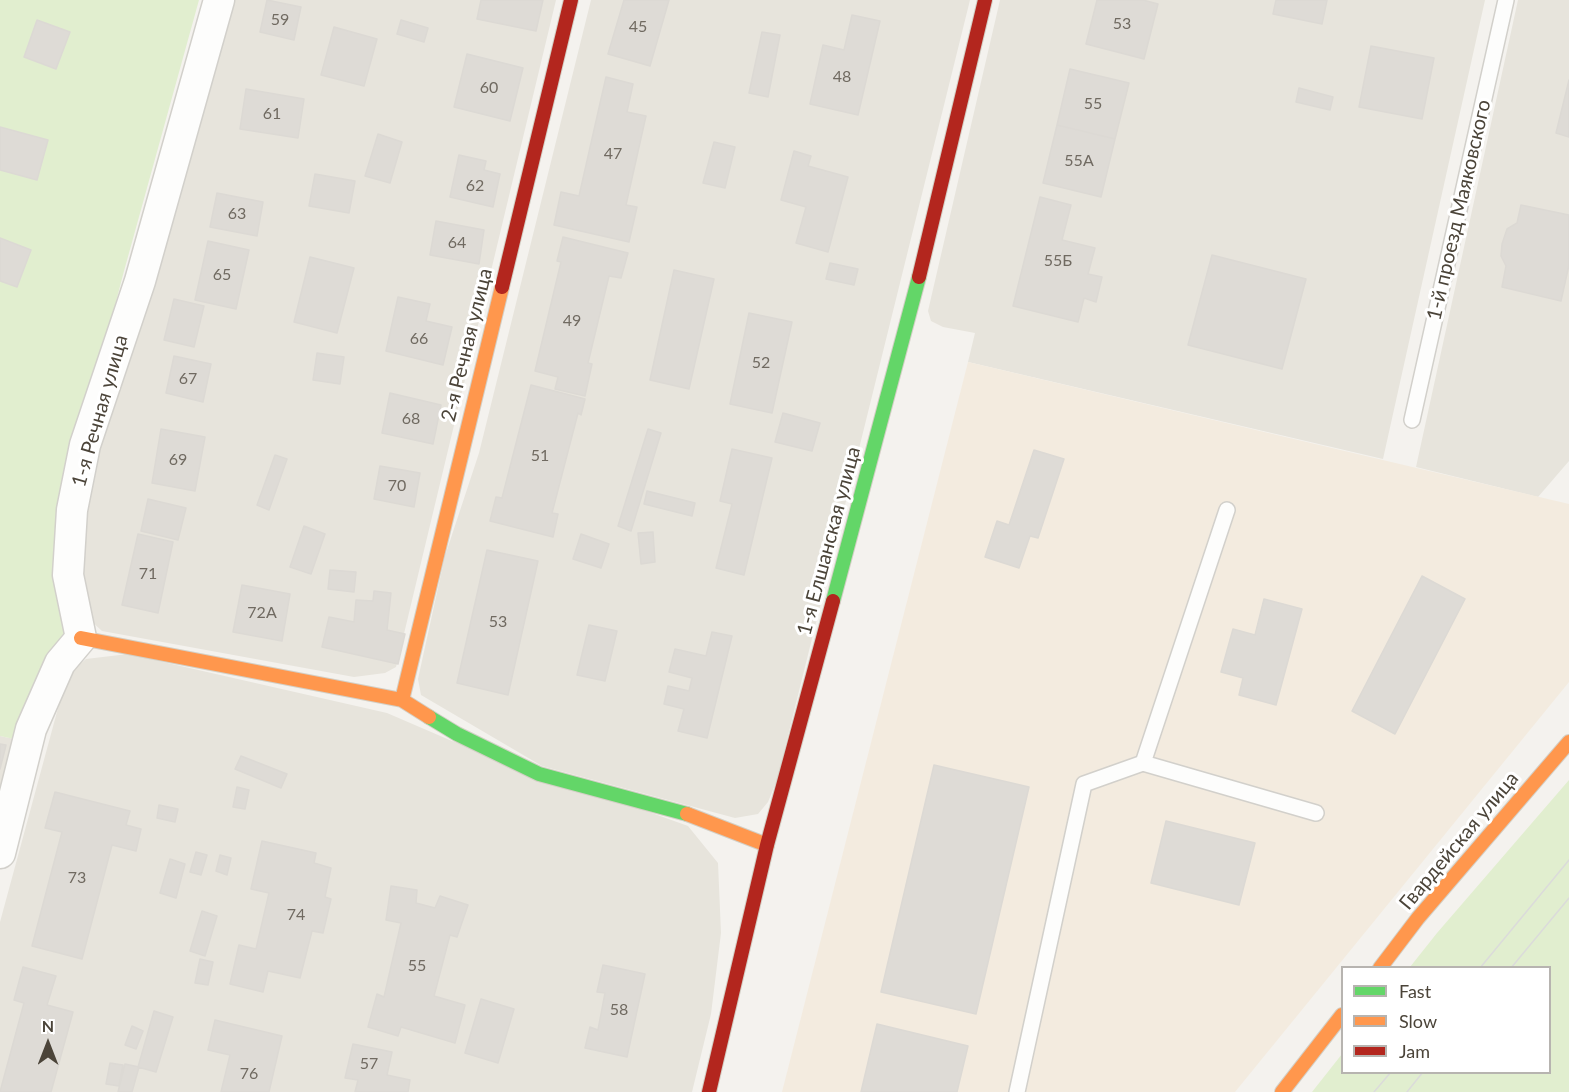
<!DOCTYPE html>
<html>
<head>
<meta charset="utf-8">
<style>
	body { margin:0 }
	#map { position:relative; width:1569px; height:1092px; overflow:hidden; background:#f4f2ee; font-family:Lato,sans-serif }
	canvas { display:block }
	.legend { position:absolute; left:1341px; top:966px; width:210px; height:108px; box-sizing:border-box; background:#fff; border:2px solid #b7b4b0; margin:0; padding:8px 10px; list-style:none; font-size:18px; color:#4b4439 }
	.legend li { display:flex; align-items:center; gap:12px; height:30px }
	.legend b { width:30px; border:2px solid #b7b4b0 }
	.north { position:absolute; left:18px; top:1014px; width:60px; height:60px; -webkit-text-stroke:4px #fff; paint-order:stroke; rotate:0deg; font-size:16px; font-weight:700; line-height:24px; text-align:center; color:#4b4439 }
	.north::after { content:''; display:block; margin:auto; width:21px; height:27px; background:#4b4439; clip-path:polygon(50% 0,100% 100%,50% 72%,0 100%) }
</style>
</head>
<body>
<div id="map">
<canvas width="1569" height="1092"></canvas>
<ul class="legend">
<li><b style="height:8px;background:#63d668"></b>Fast</li>
<li><b style="height:8px;background:#ff974d"></b>Slow</li>
<li><b style="height:8px;background:#b3261e"></b>Jam</li>
</ul>
<div class="north">N</div>
</div>
<script>
const ctx = document.querySelector('canvas').getContext('2d');
ctx.lineJoin = 'round';
function paint(path, color) {
  ctx.fillStyle = color;
  ctx.fill(path, 'evenodd');
}
function toPath(rows) {
  const path = new Path2D();
  for (const r of rows) {
    path.moveTo(r[0], r[1]);
    for (let i = 2; i < r.length; i += 2) path.lineTo(r[i], r[i + 1]);
  }
  return path;
}
function trace(path, color, width, dash) {
  ctx.strokeStyle = color;
  ctx.lineWidth = width;
  ctx.lineCap = dash ? 'butt' : 'round';
  ctx.setLineDash(dash || []);
  ctx.stroke(path);
}
function label(font, color, halo, rows, align = 'center') {
  ctx.font = font + ' Lato,sans-serif';
  ctx.lineWidth = 6;
  ctx.setLineDash([]);
  ctx.textBaseline = 'middle';
  ctx.strokeStyle = halo;
  ctx.fillStyle = color;
  for (const [text, x, y, turn = 0] of rows) {
    ctx.save();
    ctx.translate(x, y);
    ctx.rotate((+turn || 0) * Math.PI / 180);
    ctx.textAlign = isNaN(turn) ? turn : align;
    if (halo) ctx.strokeText(text, 0, 0);
    ctx.fillText(text, 0, 0);
    ctx.restore();
  }
}
const residential = toPath([
	[231,0,556,0,396,667,385,673,354,677,102,631,88,618,75,568,78,512],
	[591,0,970,0,777,780,768,802,758,814,735,818,542,766,421,695,418,679,445,556,479,453],
	[1000,0,1485,0,1383,459,968,362,975,333,943,327,931,321,928,311],
	[1518,0,1569,0,1569,461,1538,497,1416,467],
	[128,654,387,713,452,741,688,826,718,863,721,933,711,1014,692,1092,0,1092,0,922,67,675,86,659],
	[0,736,19,740,0,813]
]);
const commercial = toPath([
	[968,362,1569,504,1569,682,1235,1092,782,1092]
]);
const green = toPath([
	[0,0,199,0,124,271,68,485,69,638,19,740,0,736],
	[1569,780,1569,1092,1312,1092,1342,1054,1342,1072,1550,1072,1550,968,1410,967,1437,933]
]);
const building = toPath([
	[267,0,301,7,294,40,260,32,267,0],
	[481,0,543,0,536,31,477,19,481,0],
	[624,0,669,0,650,66,608,54,624,0],
	[1097,0,1143,0,1158,4,1144,59,1086,44,1097,0],
	[1276,0,1327,0,1322,24,1273,14,1276,0],
	[852,15,880,21,858,115,810,104,823,45,844,50,852,15],
	[37,20,70,32,56,69,24,57,37,20],
	[401,20,428,28,424,42,397,34,401,20],
	[334,27,377,39,364,86,321,75,334,27],
	[762,32,780,35,768,97,749,93,762,32],
	[1371,46,1434,58,1422,119,1359,107,1371,46],
	[467,54,523,68,510,121,454,107,467,54],
	[1070,69,1129,83,1115,139,1057,125,1070,69],
	[606,77,633,84,627,112,646,116,626,205,637,207,629,242,554,225,561,192,579,196,606,77],
	[1569,80,1569,137,1556,133,1569,80],
	[1299,88,1333,97,1330,110,1296,102,1299,88],
	[246,89,304,99,298,138,240,129,246,89],
	[1057,125,1115,139,1101,197,1043,183,1057,125],
	[0,127,48,140,37,180,0,170,0,127],
	[378,134,402,142,390,183,365,176,378,134],
	[714,142,735,147,725,188,703,183,714,142],
	[794,151,811,156,808,166,848,177,828,252,796,243,806,207,781,200,794,151],
	[459,155,486,161,484,170,500,174,493,207,450,197,459,155],
	[315,174,355,181,349,213,309,206,315,174],
	[217,193,263,202,257,236,210,227,217,193],
	[1040,197,1071,205,1062,240,1095,248,1088,274,1102,277,1096,302,1084,298,1078,322,1013,306,1040,197],
	[1521,205,1569,215,1569,265,1561,301,1502,287,1506,266,1501,256,1502,244,1507,229,1517,223,1521,205],
	[436,221,484,230,479,264,430,255,436,221],
	[563,237,628,253,621,278,609,276,588,363,592,364,585,396,555,389,558,377,535,371,561,262,557,261,563,237],
	[0,238,31,250,17,287,0,281,0,238],
	[208,241,249,250,236,309,195,300,208,241],
	[1212,255,1306,279,1282,369,1188,345,1212,255],
	[310,257,354,268,337,333,294,322,310,257],
	[830,263,858,269,854,285,826,279,830,263],
	[674,270,714,279,689,389,650,380,674,270],
	[398,297,430,304,426,321,452,327,443,365,386,351,398,297],
	[174,299,204,306,194,347,164,340,174,299],
	[749,313,792,322,772,413,730,404,749,313],
	[317,353,344,357,340,384,313,380,317,353],
	[174,356,211,364,203,402,166,393,174,356],
	[531,385,585,399,581,415,578,413,552,513,558,514,553,537,490,521,496,497,502,498,531,385],
	[390,393,441,405,433,444,382,433,390,393],
	[783,413,820,423,812,451,775,442,783,413],
	[161,429,205,437,195,491,152,483,161,429],
	[648,429,661,433,631,531,618,526,648,429],
	[732,449,772,458,744,575,716,568,732,504,720,501,732,449],
	[1034,450,1064,459,1038,538,1030,536,1019,568,985,557,997,521,1009,525,1034,450],
	[275,455,287,459,269,510,257,505,275,455],
	[380,466,420,473,414,507,374,499,380,466],
	[647,491,695,503,692,516,644,504,647,491],
	[148,499,186,508,178,540,141,531,148,499],
	[304,526,325,534,311,574,290,567,304,526],
	[653,532,655,562,641,564,638,533,653,532],
	[138,534,173,542,158,613,122,605,138,534],
	[581,534,609,544,601,568,573,559,581,534],
	[487,550,538,561,508,695,457,683,487,550],
	[330,570,356,572,354,592,328,589,330,570],
	[1422,576,1465,599,1395,734,1352,711,1422,576],
	[242,585,290,594,282,641,233,632,242,585],
	[374,591,391,593,387,630,405,634,398,664,322,647,329,617,354,622,356,600,373,601,374,591],
	[1264,599,1302,609,1276,705,1239,695,1243,678,1221,672,1233,629,1255,635,1264,599],
	[589,625,617,631,605,681,577,675,589,625],
	[712,632,732,636,707,738,678,731,684,709,664,704,668,686,689,691,692,678,669,672,675,649,706,656,712,632],
	[0,744,6,745,0,769,0,744],
	[241,756,287,774,281,788,235,769,241,756],
	[934,765,1029,787,976,1014,881,992,934,765],
	[237,787,249,790,245,809,233,807,237,787],
	[55,792,130,811,126,825,141,829,136,851,112,845,82,959,32,946,62,832,45,828,55,792],
	[159,805,178,809,175,822,157,818,159,805],
	[1166,821,1255,843,1239,905,1151,883,1166,821],
	[262,841,316,853,314,863,331,868,325,897,331,899,323,933,312,931,300,978,268,971,263,992,230,984,239,945,256,949,269,893,251,889,262,841],
	[196,852,207,855,201,875,190,872,196,852],
	[220,855,231,858,227,875,216,871,220,855],
	[170,859,185,864,176,898,160,893,170,859],
	[391,886,417,890,416,903,435,908,440,896,468,905,457,937,450,935,434,996,465,1005,455,1043,401,1027,398,1036,368,1027,377,994,384,997,401,923,386,920,391,886],
	[202,911,217,916,205,956,190,951,202,911],
	[200,959,213,962,208,985,195,983,200,959],
	[603,965,645,974,627,1057,585,1048,590,1027,598,1030,605,993,597,992,603,965],
	[23,967,56,976,47,1005,73,1012,51,1092,0,1092,24,1003,14,1000,23,967],
	[481,999,514,1009,498,1063,465,1053,481,999],
	[154,1011,173,1017,156,1072,138,1067,154,1011],
	[215,1020,282,1036,269,1092,221,1092,230,1055,208,1050,215,1020],
	[877,1024,968,1046,957,1092,861,1092,877,1024],
	[132,1026,143,1031,136,1049,125,1045,132,1026],
	[353,1044,392,1052,387,1075,410,1080,408,1092,355,1092,358,1080,345,1078,353,1044],
	[110,1063,123,1065,119,1086,106,1084,110,1063],
	[125,1064,139,1067,132,1092,118,1092,125,1064]
]);
const lane = toPath([
	[1412,420,1506,0],
	[1143,763,1316,813],
	[1017,1092,1084,784,1143,763,1227,510]
]);
const street = toPath([
	[0,853,31,729,60,663,81,638,68,575,72,510,85,445,140,281,219,0]
]);
const fast = toPath([
	[833,601,919,277],
	[429,717,457,734,539,774,687,814]
]);
const slow = toPath([
	[81,638,402,700,429,717],
	[402,700,502,287],
	[687,814,767,845],
	[1380,968,1418,918,1569,742],
	[1282,1092,1342,1015]
]);
const jam = toPath([
	[919,277,985,0],
	[502,287,571,0],
	[709,1092,767,845,833,601]
]);
const tram = toPath([
	[1480,968,1569,860],
	[1511,968,1569,898],
	[1374,1092,1391,1072],
	[1407,1092,1423,1072]
]);
const numberNames = [
	["59",280,20],
	["53",1122,24],
	["45",638,27],
	["48",842,77],
	["60",489,88],
	["55",1093,104],
	["61",272,114],
	["47",613,154],
	["55А",1079,161],
	["62",475,186],
	["63",237,214],
	["64",457,243],
	["55Б",1058,261],
	["65",222,275],
	["49",572,321],
	["66",419,339],
	["52",761,363],
	["67",188,379],
	["68",411,419],
	["51",540,456],
	["69",178,460],
	["70",397,486],
	["71",148,574],
	["72А",262,613],
	["53",498,622],
	["73",77,878],
	["74",296,915],
	["55",417,966],
	["58",619,1010],
	["57",369,1064],
	["76",249,1074]
];
const streetNames = [
	["1-й проезд Маяковского",1459,210,-77],
	["2-я Речная улица",467,345,-76],
	["1-я Речная улица",100,411,-74],
	["1-я Елшанская улица",829,541,-75],
	["Гвардейская улица",1459,841,-50]
];
paint(residential, '#e7e4dc');
paint(commercial, '#f3ebdf');
paint(green, '#e1eecf');
paint(building, '#dedbd6');
trace(building, '#dcd9d4', 1.5);
trace(lane, '#d2d0cb', 18);
trace(street, '#d2d0cb', 33);
trace(fast, '#d3cfc5', 16);
trace(slow, '#d3cfc5', 16);
trace(jam, '#d3cfc5', 16);
trace(lane, '#fdfdfc', 15);
trace(street, '#fdfdfc', 30);
trace(fast, '#63d668', 14);
trace(slow, '#ff974d', 14);
trace(jam, '#b3261e', 14);
trace(tram, '#dbdbda', 1.5);
label('16px', '#706a61', null, numberNames);
label('20px', '#4b4439', '#fff', streetNames);
</script>
</body>
</html>
